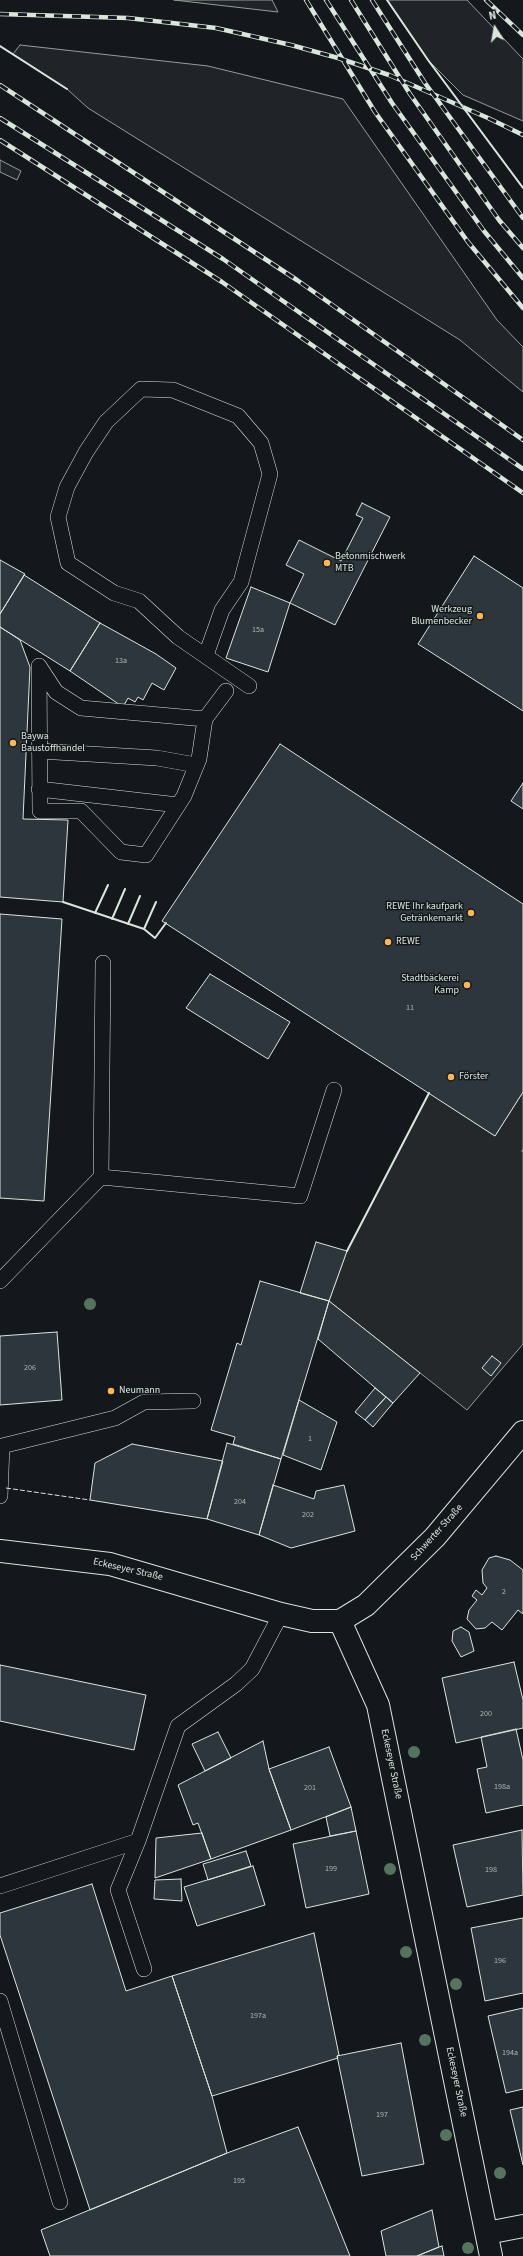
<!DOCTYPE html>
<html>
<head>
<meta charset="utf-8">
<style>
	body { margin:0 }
	#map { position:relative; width:523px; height:2256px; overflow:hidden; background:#14181c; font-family:"Source Sans 3",sans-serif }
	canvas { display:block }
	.north { position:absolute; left:475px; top:8px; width:40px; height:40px; -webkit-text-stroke:3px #14181c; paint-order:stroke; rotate:349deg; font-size:11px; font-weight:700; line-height:16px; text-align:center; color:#d8e6dc }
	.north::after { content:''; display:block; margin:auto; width:14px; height:18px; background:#d8e6dc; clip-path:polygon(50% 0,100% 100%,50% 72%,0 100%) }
</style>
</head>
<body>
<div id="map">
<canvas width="523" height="2256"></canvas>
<div class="north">N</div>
</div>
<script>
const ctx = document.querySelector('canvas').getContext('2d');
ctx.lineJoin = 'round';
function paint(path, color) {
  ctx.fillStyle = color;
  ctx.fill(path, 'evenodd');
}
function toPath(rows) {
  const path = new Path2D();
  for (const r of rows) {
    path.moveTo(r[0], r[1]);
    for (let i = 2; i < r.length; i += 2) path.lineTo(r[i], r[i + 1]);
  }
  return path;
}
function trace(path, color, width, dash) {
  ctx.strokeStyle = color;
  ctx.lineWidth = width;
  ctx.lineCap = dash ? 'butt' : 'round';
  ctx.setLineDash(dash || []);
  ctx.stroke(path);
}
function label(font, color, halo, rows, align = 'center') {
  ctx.font = font + ' "Source Sans 3",sans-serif';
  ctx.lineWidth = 3;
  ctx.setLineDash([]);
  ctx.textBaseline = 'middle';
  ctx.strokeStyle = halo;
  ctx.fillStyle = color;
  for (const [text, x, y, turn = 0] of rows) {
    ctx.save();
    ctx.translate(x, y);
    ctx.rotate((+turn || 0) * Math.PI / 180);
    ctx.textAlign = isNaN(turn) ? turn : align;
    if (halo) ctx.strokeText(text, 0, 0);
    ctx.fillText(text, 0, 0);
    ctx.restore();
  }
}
const green = toPath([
	[174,0,272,0,278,12,174,0],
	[387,0,467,0,523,59,523,121,463,95,428,60,387,0],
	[20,45,208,66,343,99,497,320,523,347,523,392,460,340,88,108,67,89,13,54,20,45],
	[0,160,21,171,17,180,0,172,0,160]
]);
const parking = toPath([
	[523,1092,523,1344,467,1410,329,1301,347,1251,429,1093,495,1136,523,1092]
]);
const building = toPath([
	[362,503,390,517,335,625,290,603,304,574,286,565,299,540,341,561,363,518,356,515,362,503],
	[474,556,523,588,523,711,418,644,474,556],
	[0,560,25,574,0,614,0,560],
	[24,575,100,623,70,671,0,627,0,614,24,575],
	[251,587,290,603,268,672,226,658,251,587],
	[100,623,156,654,176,668,164,690,152,683,143,700,138,697,135,702,128,698,123,707,70,671,100,623],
	[0,627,20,640,30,667,23,819,68,820,63,902,0,897,0,627],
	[280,744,523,904,523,1092,495,1136,162,921,280,744],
	[523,783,523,809,511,801,523,783],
	[0,914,62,919,44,1201,0,1198,0,914],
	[210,974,290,1022,268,1059,186,1008,210,974],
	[316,1242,347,1251,329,1301,300,1293,316,1242],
	[260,1281,329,1301,281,1459,233,1444,235,1437,211,1430,237,1343,241,1345,260,1281],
	[329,1301,420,1373,393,1403,318,1339,329,1301],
	[57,1332,62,1400,0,1405,0,1336,57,1332],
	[492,1356,501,1363,491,1376,482,1368,492,1356],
	[375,1388,386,1397,365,1420,355,1412,375,1388],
	[386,1397,393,1403,373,1427,365,1420,386,1397],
	[299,1400,337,1422,321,1470,283,1455,299,1400],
	[227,1443,281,1459,259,1535,207,1519,227,1443],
	[132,1444,223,1461,207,1519,90,1500,95,1463,132,1444],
	[273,1485,314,1499,316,1491,344,1485,355,1531,291,1548,259,1535,273,1485],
	[496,1556,510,1560,523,1570,523,1614,518,1610,502,1630,492,1622,485,1628,476,1629,467,1619,469,1610,477,1600,472,1596,476,1590,482,1595,487,1588,483,1583,482,1570,489,1558,496,1556],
	[461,1627,469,1632,474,1651,461,1657,452,1641,453,1631,461,1627],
	[514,1662,523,1700,523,1728,456,1743,442,1678,514,1662],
	[0,1665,146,1695,134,1750,0,1721,0,1665],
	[516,1729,523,1760,523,1805,486,1813,477,1769,487,1767,481,1737,516,1729],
	[218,1732,231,1758,205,1771,192,1744,218,1732],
	[263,1741,269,1769,291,1830,211,1859,198,1823,193,1825,178,1785,263,1741],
	[329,1747,351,1807,291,1830,269,1769,329,1747],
	[351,1807,356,1831,330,1836,326,1817,351,1807],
	[522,1830,523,1895,467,1907,453,1845,522,1830],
	[356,1831,369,1894,306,1908,293,1844,356,1831],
	[202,1833,211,1859,155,1878,156,1838,202,1833],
	[246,1851,251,1866,208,1880,203,1864,246,1851],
	[253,1866,265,1905,197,1926,184,1887,253,1866],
	[181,1879,182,1901,154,1899,155,1880,181,1879],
	[92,1884,126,1991,172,1976,212,2096,227,2153,90,2210,0,1935,0,1913,92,1884],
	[523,1918,523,1993,485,2001,471,1928,523,1918],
	[314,1933,339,2055,337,2056,338,2058,212,2096,172,1976,314,1933],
	[523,2008,523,2089,506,2093,488,2016,523,2008],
	[401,2043,424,2164,362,2176,337,2056,401,2043],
	[523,2107,523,2165,510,2110,523,2107],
	[298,2127,350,2256,50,2256,41,2230,227,2153,298,2127],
	[432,2210,439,2247,417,2256,386,2256,381,2231,432,2210],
	[442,2246,444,2256,417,2256,439,2247,442,2246]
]);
const path = toPath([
	[522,1150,523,1151]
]);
const lane = toPath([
	[206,655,222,610,241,582,270,474,261,443,238,416,173,390,141,389,106,422,86,452,67,487,58,517,68,563,114,593,139,601,178,637,249,686],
	[205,719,199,759,184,796,146,855,121,852,81,811,40,811,39,666,56,692,81,708,205,719,226,691],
	[39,751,157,758,196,765],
	[39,789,178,805],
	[101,1177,300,1196,334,1090],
	[0,1281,101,1177,103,963],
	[0,1496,2,1446,115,1418,144,1402,193,1401],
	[138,1841,118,1890,144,1969],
	[0,1886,138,1841,178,1726,236,1684,252,1669,281,1614],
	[0,2001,60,2202]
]);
const street = toPath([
	[340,1621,378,1705,491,2256],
	[487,2233,523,2226]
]);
const secondary = toPath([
	[0,1551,110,1564,281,1614,312,1621,340,1621,366,1605,435,1537,523,1432]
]);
const rail = toPath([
	[306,0,375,112,468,242,523,308],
	[326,0,392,103,484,231,523,278],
	[351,0,410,94,499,220,523,248],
	[372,0,425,83,523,218],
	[486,0,523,35],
	[0,14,128,18,216,28,291,45,338,58,389,75,488,118,523,135],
	[0,85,297,280,523,440],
	[0,118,223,259,523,469],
	[0,140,222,282,523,493]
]);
const fence = toPath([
	[6,1488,90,1500]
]);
const wall = toPath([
	[387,0,428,60,523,188],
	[0,46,67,89],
	[63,902,144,929,155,938,166,923],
	[95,913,108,885],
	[112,919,125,889],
	[128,924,140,896],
	[144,929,156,902],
	[347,1251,429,1093]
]);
const trees = [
	[90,1304],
	[414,1752],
	[390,1869],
	[406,1952],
	[456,1984],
	[425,2040],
	[446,2135],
	[500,2173],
	[468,2248]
];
const markers = [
	[327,563,4,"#ffb74d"],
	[480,616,4,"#ffb74d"],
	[13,743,4,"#ffb74d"],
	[471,913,4,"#ffb74d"],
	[388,942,4,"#ffb74d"],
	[467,985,4,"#ffb74d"],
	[451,1077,4,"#ffb74d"],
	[111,1391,4,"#ffb74d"]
];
const numberNames = [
	["15a",258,630],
	["13a",121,661],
	["11",410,1008],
	["206",30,1368],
	["1",310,1439],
	["204",240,1502],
	["202",308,1515],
	["2",504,1592],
	["200",486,1714],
	["198a",502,1787],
	["201",310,1788],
	["199",331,1869],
	["198",491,1870],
	["196",500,1961],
	["197a",258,2016],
	["194a",510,2053],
	["197",382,2115],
	["195",239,2181]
];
const poiNames = [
	["Betonmischwerk",335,557],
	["MTB",335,569],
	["Werkzeug",472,610,"right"],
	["Blumenbecker",472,622,"right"],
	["Baywa",21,737],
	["Baustoffhandel",21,749],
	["REWE Ihr kaufpark",463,907,"right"],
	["Getränkemarkt",463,919,"right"],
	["REWE",396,942],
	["Stadtbäckerei",459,979,"right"],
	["Kamp",459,991,"right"],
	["Förster",459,1077],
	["Neumann",119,1391]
];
const streetNames = [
	["Schwerter Straße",437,1533,-48],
	["Eckeseyer Straße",128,1570,13],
	["Eckeseyer Straße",391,1764,78],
	["Eckeseyer Straße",456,2082,78]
];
paint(green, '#202428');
trace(green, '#939e99', 1);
paint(parking, '#24282b');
trace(parking, '#939e99', 1);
paint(building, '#2c363c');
trace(building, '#d8e6dc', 1);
trace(lane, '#d8e6dc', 16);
trace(street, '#d8e6dc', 24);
trace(secondary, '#d8e6dc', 24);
trace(path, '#9da8a2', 2.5, [3, 2]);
trace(lane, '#14181c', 15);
trace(street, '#14181c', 22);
trace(secondary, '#14181c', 22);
trace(rail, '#d8e6dc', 4.5);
trace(rail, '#14181c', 3, [9]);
trace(fence, '#d8e6dc', 1, [5, 2]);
trace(wall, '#d8e6dc', 2);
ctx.fillStyle = '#55745f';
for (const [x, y] of trees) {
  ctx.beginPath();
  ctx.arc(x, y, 6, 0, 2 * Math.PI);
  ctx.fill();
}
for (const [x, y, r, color] of markers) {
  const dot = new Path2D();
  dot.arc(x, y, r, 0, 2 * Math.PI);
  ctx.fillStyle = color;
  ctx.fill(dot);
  trace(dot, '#14181c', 1.5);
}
label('8px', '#adbab4', null, numberNames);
label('10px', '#d8e6dc', '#14181c', poiNames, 'left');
label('10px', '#d8e6dc', '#14181c', streetNames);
</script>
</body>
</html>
